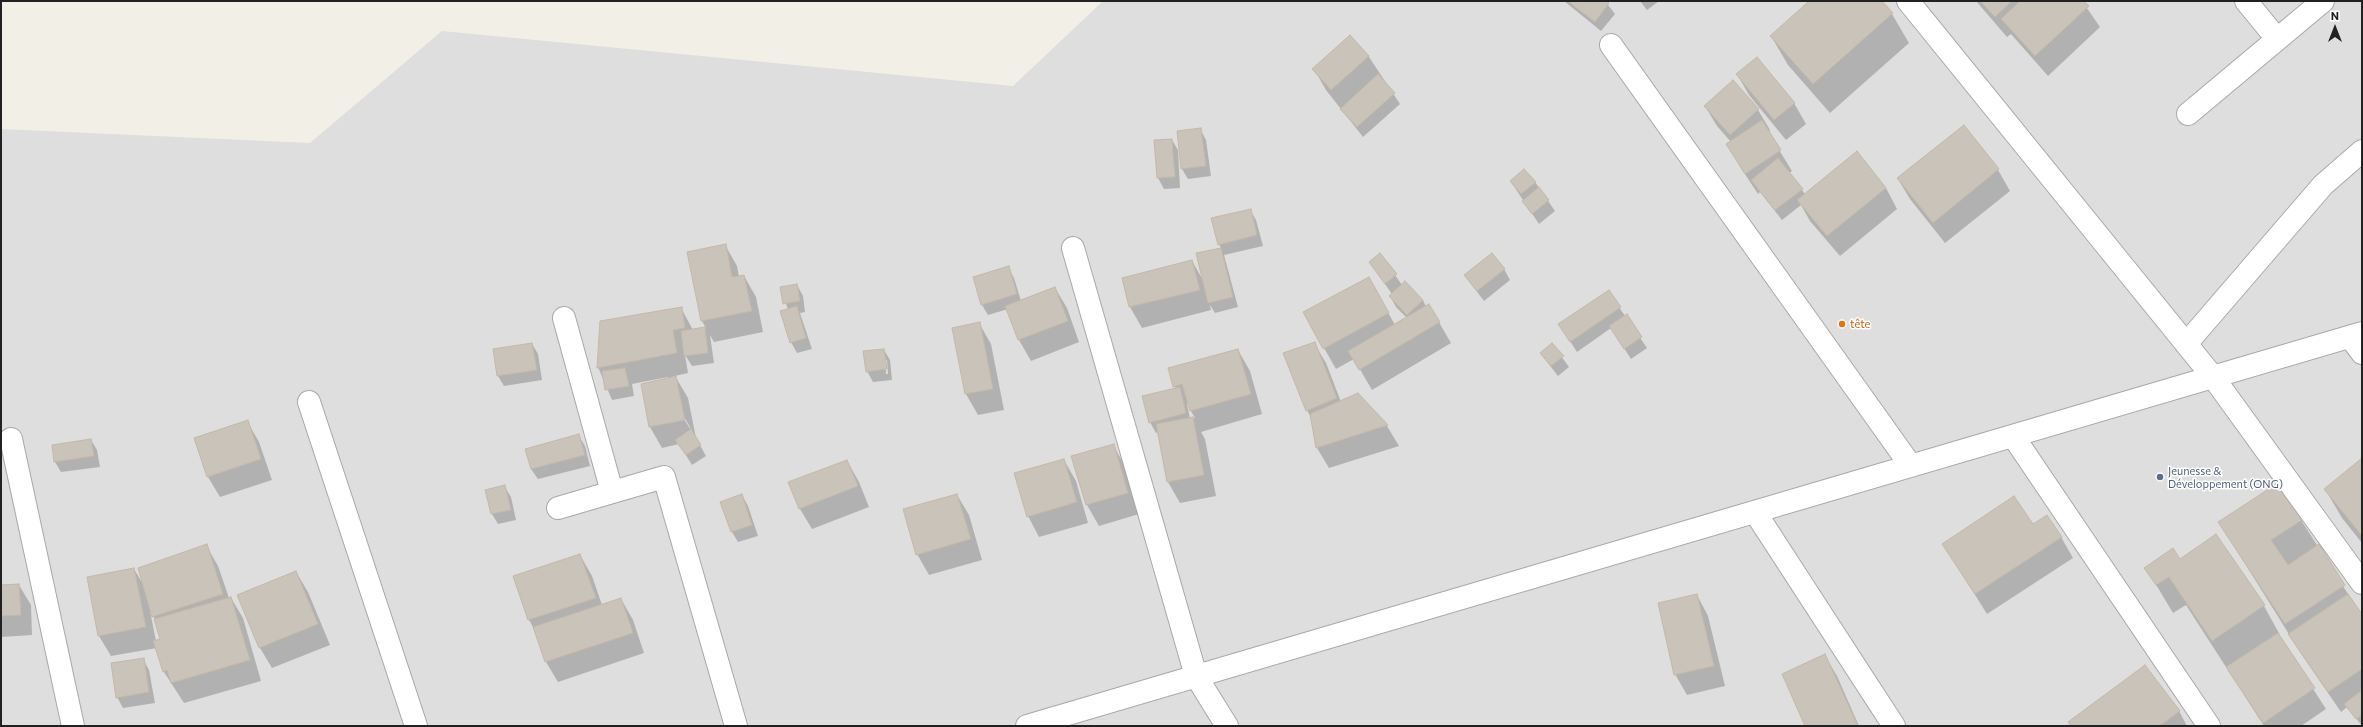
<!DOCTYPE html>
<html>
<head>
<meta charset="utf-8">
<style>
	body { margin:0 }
	#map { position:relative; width:2363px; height:727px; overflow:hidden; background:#f2efe7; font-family:Commissioner,sans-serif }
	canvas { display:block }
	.frame { position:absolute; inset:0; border:2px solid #212121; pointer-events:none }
	.north { position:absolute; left:2315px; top:8px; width:40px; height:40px; -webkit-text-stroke:3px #fff; paint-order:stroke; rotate:0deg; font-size:11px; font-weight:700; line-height:16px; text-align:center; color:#212121 }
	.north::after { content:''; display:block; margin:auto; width:14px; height:18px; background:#212121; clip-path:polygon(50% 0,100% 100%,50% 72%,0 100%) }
</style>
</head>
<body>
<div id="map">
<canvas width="2363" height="727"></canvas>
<div class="frame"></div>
<div class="north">N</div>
</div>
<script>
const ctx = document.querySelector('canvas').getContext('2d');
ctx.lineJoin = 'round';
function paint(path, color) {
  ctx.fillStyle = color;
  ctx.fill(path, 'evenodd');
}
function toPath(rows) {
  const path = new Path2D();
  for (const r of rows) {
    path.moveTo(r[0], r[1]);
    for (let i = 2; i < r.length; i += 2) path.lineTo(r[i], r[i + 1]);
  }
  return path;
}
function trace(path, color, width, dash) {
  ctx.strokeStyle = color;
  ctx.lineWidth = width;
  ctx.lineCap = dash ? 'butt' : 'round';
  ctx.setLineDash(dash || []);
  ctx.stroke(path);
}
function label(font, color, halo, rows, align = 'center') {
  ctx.font = font + ' Commissioner,sans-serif';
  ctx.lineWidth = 3;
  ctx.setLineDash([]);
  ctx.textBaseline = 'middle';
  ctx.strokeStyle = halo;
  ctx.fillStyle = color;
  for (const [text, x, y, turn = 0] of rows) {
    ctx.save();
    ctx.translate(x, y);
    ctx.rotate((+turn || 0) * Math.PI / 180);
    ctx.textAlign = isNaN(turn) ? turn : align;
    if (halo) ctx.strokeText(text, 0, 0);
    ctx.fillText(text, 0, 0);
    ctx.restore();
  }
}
const residential = toPath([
	[1103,1,2362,1,2362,726,1,726,1,129,310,143,442,31,1013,86]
]);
const shadow = toPath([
	[1564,1,1605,1,1615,14,1601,31],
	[1640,1,1659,1,1647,10],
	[1810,1,1880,1,1892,14,1909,43,1830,113,1788,65,1771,36],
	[1976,1,2082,1,2100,27,2048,76,2011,34,2007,37],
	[1350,37,1369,57,1400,104,1363,137,1326,90,1314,69],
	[1737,74,1794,103,1806,124,1786,140,1749,95],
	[1733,82,1758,110,1770,130,1768,132,1792,171,1789,173,1805,194,1857,153,1886,188,1897,209,1840,256,1810,221,1801,205,1782,220,1760,192,1758,194,1739,165,1731,142,1717,126,1705,106],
	[1964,127,1998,170,2010,191,1945,243,1910,199,1898,179],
	[1200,129,1206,140,1211,176,1188,179,1182,169],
	[1172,140,1178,150,1180,188,1164,189,1158,178,1155,141],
	[1511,182,1535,182,1555,211,1539,224],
	[1250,210,1256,220,1263,246,1224,255,1238,307,1215,313,1210,305,1211,310,1142,328,1130,307,1123,278,1192,261,1203,280,1197,254,1221,248,1219,244],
	[725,245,737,266,739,277,744,276,756,297,763,332,714,342,710,335,714,363,692,366,685,355,688,373,675,376,688,398,696,438,706,456,692,465,679,444,662,448,650,427,642,384,668,379,668,377,632,384,634,396,612,400,598,367,681,308,693,330,706,328,702,321,688,252],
	[683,415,691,429,691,430,682,416],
	[1380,254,1402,285,1423,300,1426,307,1429,305,1451,343,1372,390,1354,359,1336,369,1324,348,1380,298,1395,325,1407,318,1396,307,1390,296,1392,294,1370,263],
	[1008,268,1014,278,1021,301,1055,288,1067,308,1079,342,1031,361,1019,340,1008,309,988,315,982,305],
	[1504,269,1510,280,1484,301,1465,276],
	[797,285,803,296,805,312,800,313,812,349,797,353,791,342,788,310,781,288],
	[1608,291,1647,348,1631,359,1611,328,1577,352,1566,335],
	[979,323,991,344,1004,410,978,415,966,394,953,329],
	[1314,343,1326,363,1341,402,1358,394,1387,426,1399,446,1329,468,1317,448,1311,418,1307,410],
	[532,344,538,354,542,380,504,386,498,376],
	[1552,344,1569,367,1558,376,1541,354],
	[884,350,890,360,892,380,873,382,867,371],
	[885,360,887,360,888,374,886,374],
	[1238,350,1250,371,1262,414,1201,432,1205,439,1216,496,1180,503,1168,482,1158,432,1156,433,1150,422,1176,389,1174,386],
	[1188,403,1191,411,1195,418,1190,419,1187,404],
	[247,421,259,442,272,480,220,497,208,477],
	[579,436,585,446,590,466,538,479,531,469,526,449],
	[91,440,97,450,100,467,61,472,55,462,53,445],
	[1113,445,1125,466,1139,514,1099,526,1087,505,1073,457],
	[2362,459,2362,543,2342,518,2325,489],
	[1064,460,1076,481,1088,523,1039,537,1028,516],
	[847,461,859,482,869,507,812,529,800,509],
	[504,486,511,497,516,520,498,524,492,514,486,491],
	[742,495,748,506,758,536,738,542,732,532],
	[957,495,969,515,982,560,929,575,917,554],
	[2301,520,2362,616,2362,726,2347,707,2341,712,2302,655,2219,522],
	[2033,526,2061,537,2073,558,1987,614,1943,544],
	[2216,536,2264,606,2280,635,2279,636,2326,709,2301,726,2264,726,2186,605,2173,613,2146,568,2179,560],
	[206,545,218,566,229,598,231,598,243,618,261,681,184,703,164,672,157,648,111,656,99,636,88,578,134,569,143,584],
	[150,611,156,621,161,639,156,641],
	[580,555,592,576,602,605,621,599,633,620,644,653,558,682,546,662,537,634,529,620],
	[296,572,308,592,330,645,272,668,260,648,238,595],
	[19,585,31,605,32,635,1,637,1,586],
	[1697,595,1708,616,1725,686,1687,695,1675,674],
	[1825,656,1837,676,1859,726,1806,726],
	[143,659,149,670,155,703,123,708,117,697],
	[2179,711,2187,726,2072,726]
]);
const building = toPath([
	[1572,1,1606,1,1609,3,1595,22,1570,3,1572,1],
	[1809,1,1882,1,1893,13,1813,84,1770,36,1809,1],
	[1980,1,2012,1,1995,17,1980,1],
	[2020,1,2084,1,2089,6,2035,56,2001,19,2020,1],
	[1350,35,1369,56,1331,90,1312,69,1350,35],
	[1757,57,1795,103,1774,120,1736,74,1757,57],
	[1378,74,1395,93,1357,127,1340,109,1378,74],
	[1733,80,1759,109,1730,135,1704,106,1733,80],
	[1762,120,1781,150,1745,174,1726,144,1762,120],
	[1964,125,1999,169,1933,223,1897,178,1964,125],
	[1201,128,1206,166,1181,169,1177,131,1201,128],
	[1172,139,1175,177,1157,178,1154,140,1172,139],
	[1857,151,1886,188,1827,236,1797,200,1857,151],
	[1778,158,1803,189,1775,210,1751,180,1778,158],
	[1524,169,1536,182,1521,194,1510,181,1524,169],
	[1539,187,1549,200,1532,214,1522,201,1539,187],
	[1251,209,1257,235,1218,245,1211,218,1251,209],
	[726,244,732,277,744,275,752,311,701,321,687,252,726,244],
	[1221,248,1233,297,1208,303,1196,253,1221,248],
	[1380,253,1397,274,1385,284,1369,262,1380,253],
	[1492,253,1505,269,1477,291,1464,275,1492,253],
	[1192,260,1200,290,1129,307,1122,278,1192,260],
	[1009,266,1017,294,981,305,973,277,1009,266],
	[1369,277,1389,313,1323,349,1303,312,1369,277],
	[1405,281,1423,300,1407,315,1389,296,1405,281],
	[797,284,800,301,783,304,780,287,797,284],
	[1055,287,1068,321,1018,340,1005,306,1055,287],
	[1609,290,1621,307,1570,342,1558,324,1609,290],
	[1429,304,1440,322,1359,370,1348,351,1429,304],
	[797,306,806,338,790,343,780,311,797,306],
	[682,307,685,328,673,330,677,353,597,368,600,321,682,307],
	[1627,314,1642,337,1624,349,1609,326,1627,314],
	[980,322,993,389,965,394,952,328,980,322],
	[705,327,708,353,684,356,681,331,705,327],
	[1315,342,1337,398,1306,411,1283,353,1315,342],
	[532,343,537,370,497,376,493,349,532,343],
	[1552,343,1564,356,1551,366,1540,353,1552,343],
	[884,349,887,369,866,372,863,351,884,349],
	[1238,349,1251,394,1190,411,1182,384,1173,387,1168,368,1238,349],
	[625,368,629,386,605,390,602,371,625,368],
	[676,376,685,420,649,427,641,384,676,376],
	[1180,387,1186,413,1149,423,1142,396,1180,387],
	[1358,393,1388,425,1316,448,1310,414,1358,393],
	[1193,417,1204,475,1167,482,1156,424,1193,417],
	[248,420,261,459,207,477,194,438,248,420],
	[691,429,701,445,686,455,675,440,691,429],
	[579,434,585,455,531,469,525,449,579,434],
	[91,439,94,456,54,462,52,445,91,439],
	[1114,444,1128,493,1086,505,1071,456,1114,444],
	[2362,458,2362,536,2324,489,2362,458],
	[1064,459,1077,502,1027,517,1014,473,1064,459],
	[847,460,858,486,799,509,788,482,847,460],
	[2278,483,2302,520,2271,540,2288,565,2319,544,2345,585,2285,624,2218,522,2278,483],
	[505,485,511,510,491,514,485,490,505,485],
	[742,494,752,525,731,532,720,502,742,494],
	[957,494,971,539,916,555,903,509,957,494],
	[2014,496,2033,524,2047,515,2062,537,1975,594,1942,544,2014,496],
	[2216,534,2265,605,2212,641,2169,577,2156,585,2144,568,2173,548,2180,559,2216,534],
	[207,544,223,594,152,617,138,568,207,544],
	[580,554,596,598,528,620,513,576,580,554],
	[134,568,146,627,98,636,87,577,134,568],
	[296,571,318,624,259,648,237,595,296,571],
	[19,584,21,615,1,616,1,585,19,584],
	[1697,594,1714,666,1674,675,1658,603,1697,594],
	[2348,594,2362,614,2362,669,2328,692,2288,634,2348,594],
	[231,597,250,660,171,683,167,670,163,672,153,641,160,639,154,619,231,597],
	[621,598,633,633,545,662,533,627,621,598],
	[2278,633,2315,688,2263,723,2226,667,2278,633],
	[1825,654,1858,726,1805,726,1782,674,1825,654],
	[144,658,149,692,116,698,111,663,144,658],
	[2145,665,2180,711,2159,726,2071,726,2068,722,2145,665],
	[2362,690,2362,715,2356,719,2344,704,2362,690]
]);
const minor = toPath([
	[1908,1,2213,377,2362,583],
	[2246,1,2277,39],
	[1611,45,1911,466],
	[2188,114,2323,1],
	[1073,248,1196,676,1227,726],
	[564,318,612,492],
	[2350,337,2362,353],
	[2186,344,2323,185,2362,151],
	[309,402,416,726],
	[2013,436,2209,726],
	[11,439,73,726],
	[558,508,664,477,736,726],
	[1755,512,1894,726],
	[1027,726,2362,333]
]);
const markers = [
	[1842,324,4,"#e8710a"],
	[2160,477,4,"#5c6f8a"]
];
const foodNames = [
	["tête",1850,324]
];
const serviceNames = [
	["Jeunesse &",2168,471],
	["Développement (ONG)",2168,484]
];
paint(residential, '#dfdede');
paint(shadow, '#0003');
paint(building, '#cac3b9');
trace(building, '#c5b8a7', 1);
trace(minor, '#a8a8a8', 24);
trace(minor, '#fff', 22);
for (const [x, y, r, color] of markers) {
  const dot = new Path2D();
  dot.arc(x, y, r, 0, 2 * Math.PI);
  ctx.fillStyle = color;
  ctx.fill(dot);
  trace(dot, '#fff', 1.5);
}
label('11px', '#c56008', '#fff', foodNames, 'left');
label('11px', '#4e5e75', '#fff', serviceNames, 'left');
</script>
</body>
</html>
